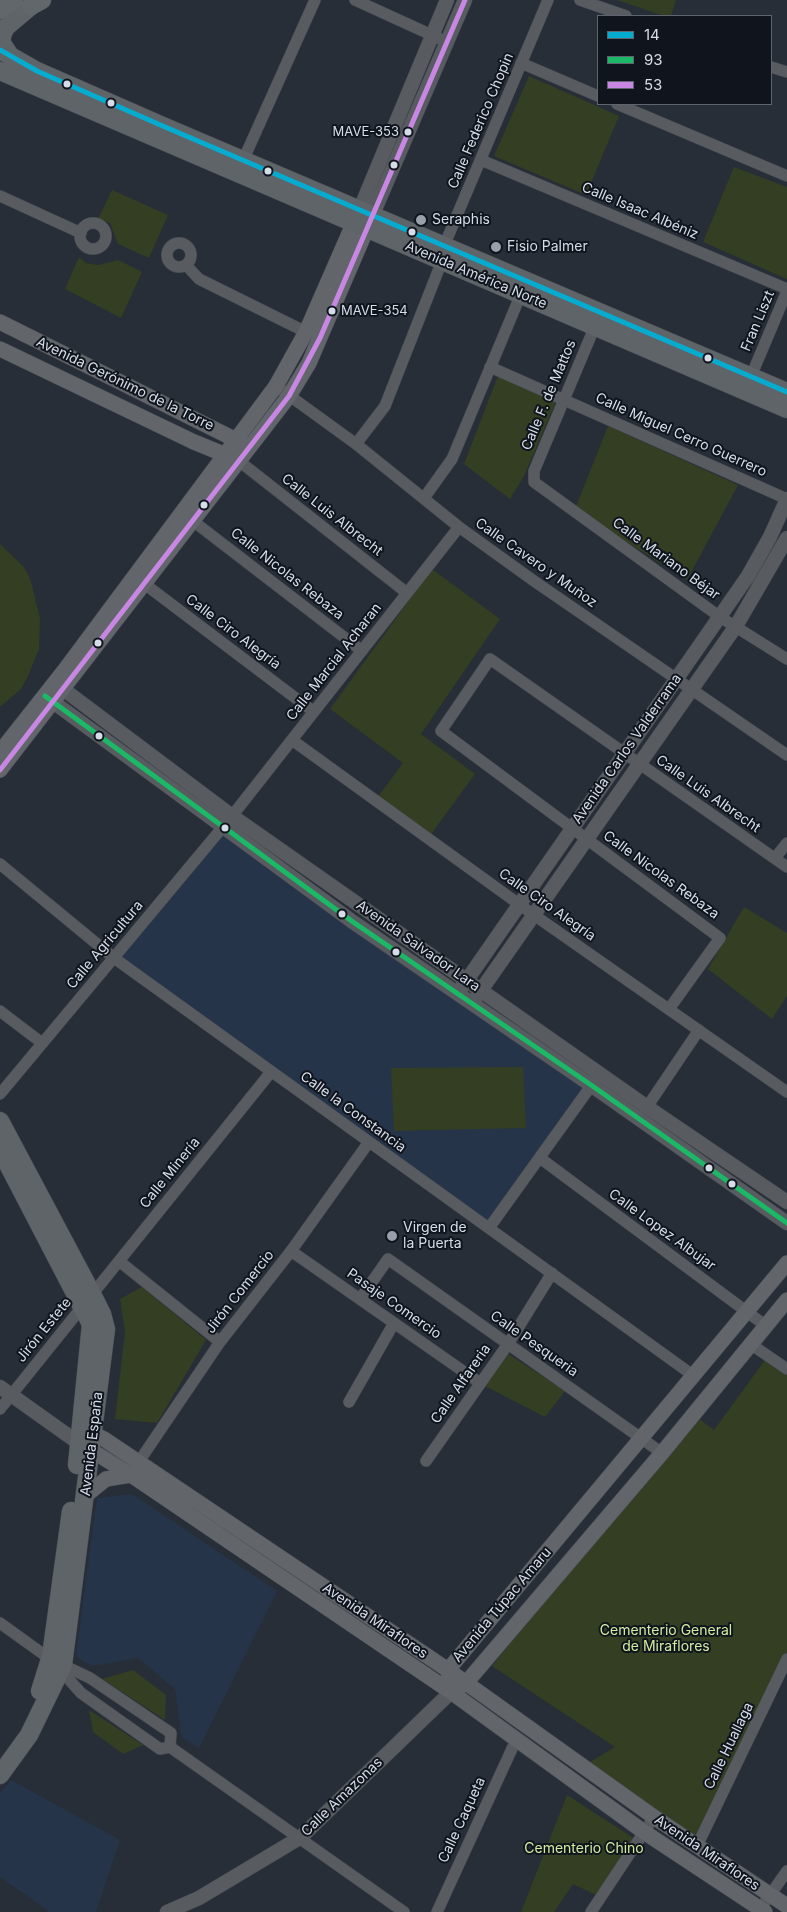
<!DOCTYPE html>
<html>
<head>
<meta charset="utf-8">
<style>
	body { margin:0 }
	#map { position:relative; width:787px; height:1912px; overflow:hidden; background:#272e38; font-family:Inter,sans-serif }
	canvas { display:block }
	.legend { position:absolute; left:597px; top:15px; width:175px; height:90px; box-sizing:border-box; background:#10151d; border:1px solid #5f656f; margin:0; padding:6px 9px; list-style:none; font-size:15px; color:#d6dde9 }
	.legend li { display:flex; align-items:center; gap:10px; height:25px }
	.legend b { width:25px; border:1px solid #5f656f }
</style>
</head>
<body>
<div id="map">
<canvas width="787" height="1912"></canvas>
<ul class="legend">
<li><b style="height:6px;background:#06acd0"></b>14</li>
<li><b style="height:6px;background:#1ab867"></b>93</li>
<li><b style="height:6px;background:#c787e3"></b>53</li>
</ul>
</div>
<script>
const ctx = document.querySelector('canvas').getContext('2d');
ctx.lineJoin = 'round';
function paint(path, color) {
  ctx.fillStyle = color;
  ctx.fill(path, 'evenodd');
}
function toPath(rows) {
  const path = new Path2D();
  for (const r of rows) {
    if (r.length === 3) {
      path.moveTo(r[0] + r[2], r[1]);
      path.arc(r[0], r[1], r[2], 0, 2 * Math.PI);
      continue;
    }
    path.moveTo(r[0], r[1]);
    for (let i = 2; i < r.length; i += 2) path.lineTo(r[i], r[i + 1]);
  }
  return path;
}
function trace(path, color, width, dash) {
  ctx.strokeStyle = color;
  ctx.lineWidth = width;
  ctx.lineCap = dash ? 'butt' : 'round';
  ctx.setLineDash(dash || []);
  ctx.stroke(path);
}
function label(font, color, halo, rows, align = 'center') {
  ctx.font = font + ' Inter,sans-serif';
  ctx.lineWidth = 4;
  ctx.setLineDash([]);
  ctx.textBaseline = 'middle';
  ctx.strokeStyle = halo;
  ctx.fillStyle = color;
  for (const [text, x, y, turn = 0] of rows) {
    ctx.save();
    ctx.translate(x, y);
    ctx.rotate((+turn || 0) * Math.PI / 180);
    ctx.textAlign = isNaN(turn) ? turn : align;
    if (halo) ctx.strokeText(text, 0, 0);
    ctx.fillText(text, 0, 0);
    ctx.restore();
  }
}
const built = toPath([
	[223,832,590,1087,489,1228,114,958],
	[132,1494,277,1591,199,1748,182,1737,175,1689,138,1658,91,1666,76,1656,97,1498],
	[11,1780,120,1840,96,1912,50,1912,0,1877,0,1793]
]);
const green = toPath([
	[617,0,676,0,671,16,664,16],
	[529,76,619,116,586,195,494,156],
	[734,167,787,187,787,279,703,242],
	[112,190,168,215,149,258,118,244,110,223,98,219],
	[79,257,86,263,98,265,118,260,142,272,121,318,65,289],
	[498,376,556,402,524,476,510,499,464,464],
	[608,426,738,485,687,580,575,509],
	[0,544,24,567,30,578,40,618,39,649,28,676,21,689,0,707],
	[432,569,500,619,421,734,475,774,429,837,377,798,403,763,330,709],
	[744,907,787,933,787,996,772,1019,708,969],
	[523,1067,526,1128,394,1131,391,1068],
	[142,1287,206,1340,157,1423,115,1419,125,1332,120,1299],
	[507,1353,565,1391,545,1417,485,1386],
	[768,1356,787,1370,787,1659,697,1846,583,1766,615,1747,492,1666,694,1415,714,1430],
	[133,1670,166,1695,165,1720,102,1679],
	[89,1710,143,1745,123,1754,93,1732],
	[567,1795,635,1839,596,1895,573,1884,554,1912,521,1912]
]);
const minor = toPath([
	[355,0,447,42],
	[580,0,626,16],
	[521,63,598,96],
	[771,67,787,72],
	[617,104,787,176],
	[481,160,787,289],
	[241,165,315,0],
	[0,196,81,233],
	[93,236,13],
	[179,255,12],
	[186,265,199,279,306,332],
	[595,326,534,471,534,482,720,617,787,659],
	[490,367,787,499],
	[749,381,787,291],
	[283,391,356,444,459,527,534,581,787,755],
	[356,444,385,406,442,261,444,246,548,0],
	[239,461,407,593],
	[424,498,452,459,521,294],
	[193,521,362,651],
	[138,579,314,712],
	[292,740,534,915,787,1092],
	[775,858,787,843],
	[0,864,114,958,694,1376],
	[669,1009,720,938,441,731,490,659,787,867],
	[0,1011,42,1043],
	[0,1094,232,816,459,527],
	[647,1107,699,1030],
	[540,1158,766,1326],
	[489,1228,596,1079],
	[291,1251,480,1383],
	[119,1261,220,1342],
	[360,1299,388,1259,662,1453],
	[752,1345,787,1369],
	[349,1402,394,1323],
	[0,1409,271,1072],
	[426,1461,508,1344,552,1273],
	[138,1463,220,1342,291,1251,369,1142],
	[0,1623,50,1659,90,1678,171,1733,170,1747],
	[57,1666,81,1693,160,1749,170,1747,404,1912],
	[697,1846,787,1659],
	[437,1912,516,1740],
	[591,1912,654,1817],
	[758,1912,787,1871]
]);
const tertiary = toPath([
	[360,209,447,0],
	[373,214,465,0],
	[55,683,232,816,647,1107,787,1202],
	[45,696,353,922,591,1085,787,1223],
	[462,987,748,576,770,537,787,499],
	[477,996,736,626,787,538],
	[0,1387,80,1444],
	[167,1912,199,1898,301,1837,451,1692]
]);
const secondary = toPath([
	[0,322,244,444],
	[0,349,194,442,233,458],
	[0,752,64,671,276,386,306,332,358,213],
	[0,770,289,396,309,363,371,219],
	[83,1429,104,1439,448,1670,654,1817,787,1906],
	[81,1444,131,1475,451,1692,644,1832,765,1912],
	[85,1496,106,1479,131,1475],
	[449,1679,448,1670,787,1263],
	[458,1688,466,1683,662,1453,787,1300]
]);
const primary = toPath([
	[0,50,37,71,165,127,787,392],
	[11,57,1,42,3,33,6,27,31,6],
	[0,71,787,409],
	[0,1121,92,1294,102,1314,106,1329,63,1665,29,1735,0,1775],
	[0,1149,91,1324,77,1465],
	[40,1691,51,1656,71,1511]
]);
const trunk = toPath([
	[31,6,42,0],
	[0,10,14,0]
]);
const bus1 = toPath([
	[0,50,37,71,165,127,787,392]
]);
const bus2 = toPath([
	[45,696,353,922,591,1085,787,1223]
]);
const bus3 = toPath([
	[0,770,289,396,320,338,465,0]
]);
const markers = [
	[67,84,4.5,"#d6dde9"],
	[111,103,4.5,"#d6dde9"],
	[408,132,4.5,"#d6dde9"],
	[394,165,4.5,"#d6dde9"],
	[268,171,4.5,"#d6dde9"],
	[421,220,6,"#99a0ab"],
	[412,232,4.5,"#d6dde9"],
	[496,247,6,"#99a0ab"],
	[332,311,4.5,"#d6dde9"],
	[708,358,4.5,"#d6dde9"],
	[204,505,4.5,"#d6dde9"],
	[98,643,4.5,"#d6dde9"],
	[99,736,4.5,"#d6dde9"],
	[225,828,4.5,"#d6dde9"],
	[342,914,4.5,"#d6dde9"],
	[396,952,4.5,"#d6dde9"],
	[709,1168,4.5,"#d6dde9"],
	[732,1184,4.5,"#d6dde9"],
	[392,1236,6,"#99a0ab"]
];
const busNames = [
	["MAVE-353",399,132],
	["MAVE-354",341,311,"left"]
];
const streetNames = [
	["Calle Federico Chopin",481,121,-67],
	["Calle Isaac Albéniz",640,211,23],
	["Avenida América Norte",476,275,23],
	["Fran Liszt",758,321,-67],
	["Avenida Gerónimo de la Torre",125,384,26],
	["Calle F. de Mattos",549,395,-67],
	["Calle Miguel Cerro Guerrero",681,435,24],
	["Calle Luis Albrecht",332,515,38],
	["Calle Mariano Béjar",666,559,36],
	["Calle Cavero y Muñoz",536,563,35],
	["Calle Nicolas Rebaza",287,574,38],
	["Calle Ciro Alegría",233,632,37],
	["Calle Marcial Acharan",334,662,-52],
	["Avenida Carlos Valderrama",627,749,-55],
	["Calle Luis Albrecht",708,794,35],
	["Calle Nicolas Rebaza",661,875,36],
	["Calle Ciro Alegría",547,905,35],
	["Calle Agricultura",105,945,-50],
	["Avenida Salvador Lara",418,946,35],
	["Calle la Constancia",353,1112,36],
	["Calle Minería",170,1173,-51],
	["Calle Lopez Albujar",662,1230,36],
	["Jirón Comercio",240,1292,-52],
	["Pasaje Comercio",394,1304,35],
	["Jirón Estete",44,1330,-51],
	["Calle Pesqueria",534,1344,35],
	["Calle Alfareria",461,1384,-55],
	["Avenida España",92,1444,-83],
	["Avenida Túpac Amaru",502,1605,-50],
	["Avenida Miraflores",375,1621,34],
	["Calle Huallaga",729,1746,-64],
	["Calle Amazonas",342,1797,-44],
	["Calle Caqueta",462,1820,-65],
	["Avenida Miraflores",707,1853,34]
];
const poiNames = [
	["Seraphis",432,220],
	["Fisio Palmer",507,247],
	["Virgen de",403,1228],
	["la Puerta",403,1244]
];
const parkNames = [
	["Cementerio General",666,1631],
	["de Miraflores",666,1647],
	["Cementerio Chino",584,1849]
];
paint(built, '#263449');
paint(green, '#333e22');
trace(minor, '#454b53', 12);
trace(tertiary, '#454b53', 15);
trace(secondary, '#454b53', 16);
trace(primary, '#454b53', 19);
trace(trunk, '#454b53', 19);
trace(minor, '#585b5f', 11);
trace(tertiary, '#585b5f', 14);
trace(secondary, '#62656a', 15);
trace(primary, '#5f6469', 18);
trace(trunk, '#62676c', 18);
trace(bus1, '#06acd0', 5);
trace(bus2, '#1ab867', 5);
trace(bus3, '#c787e3', 5);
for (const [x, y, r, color] of markers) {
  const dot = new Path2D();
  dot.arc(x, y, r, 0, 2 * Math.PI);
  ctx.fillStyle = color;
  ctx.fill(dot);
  trace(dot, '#10151d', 2);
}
label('13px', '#d6dde9', '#10151d', busNames, 'right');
label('14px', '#d6dde9', '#10151d', streetNames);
label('14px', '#d6dde9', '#10151d', poiNames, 'left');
label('14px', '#d4eca1', '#10151d', parkNames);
</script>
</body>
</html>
